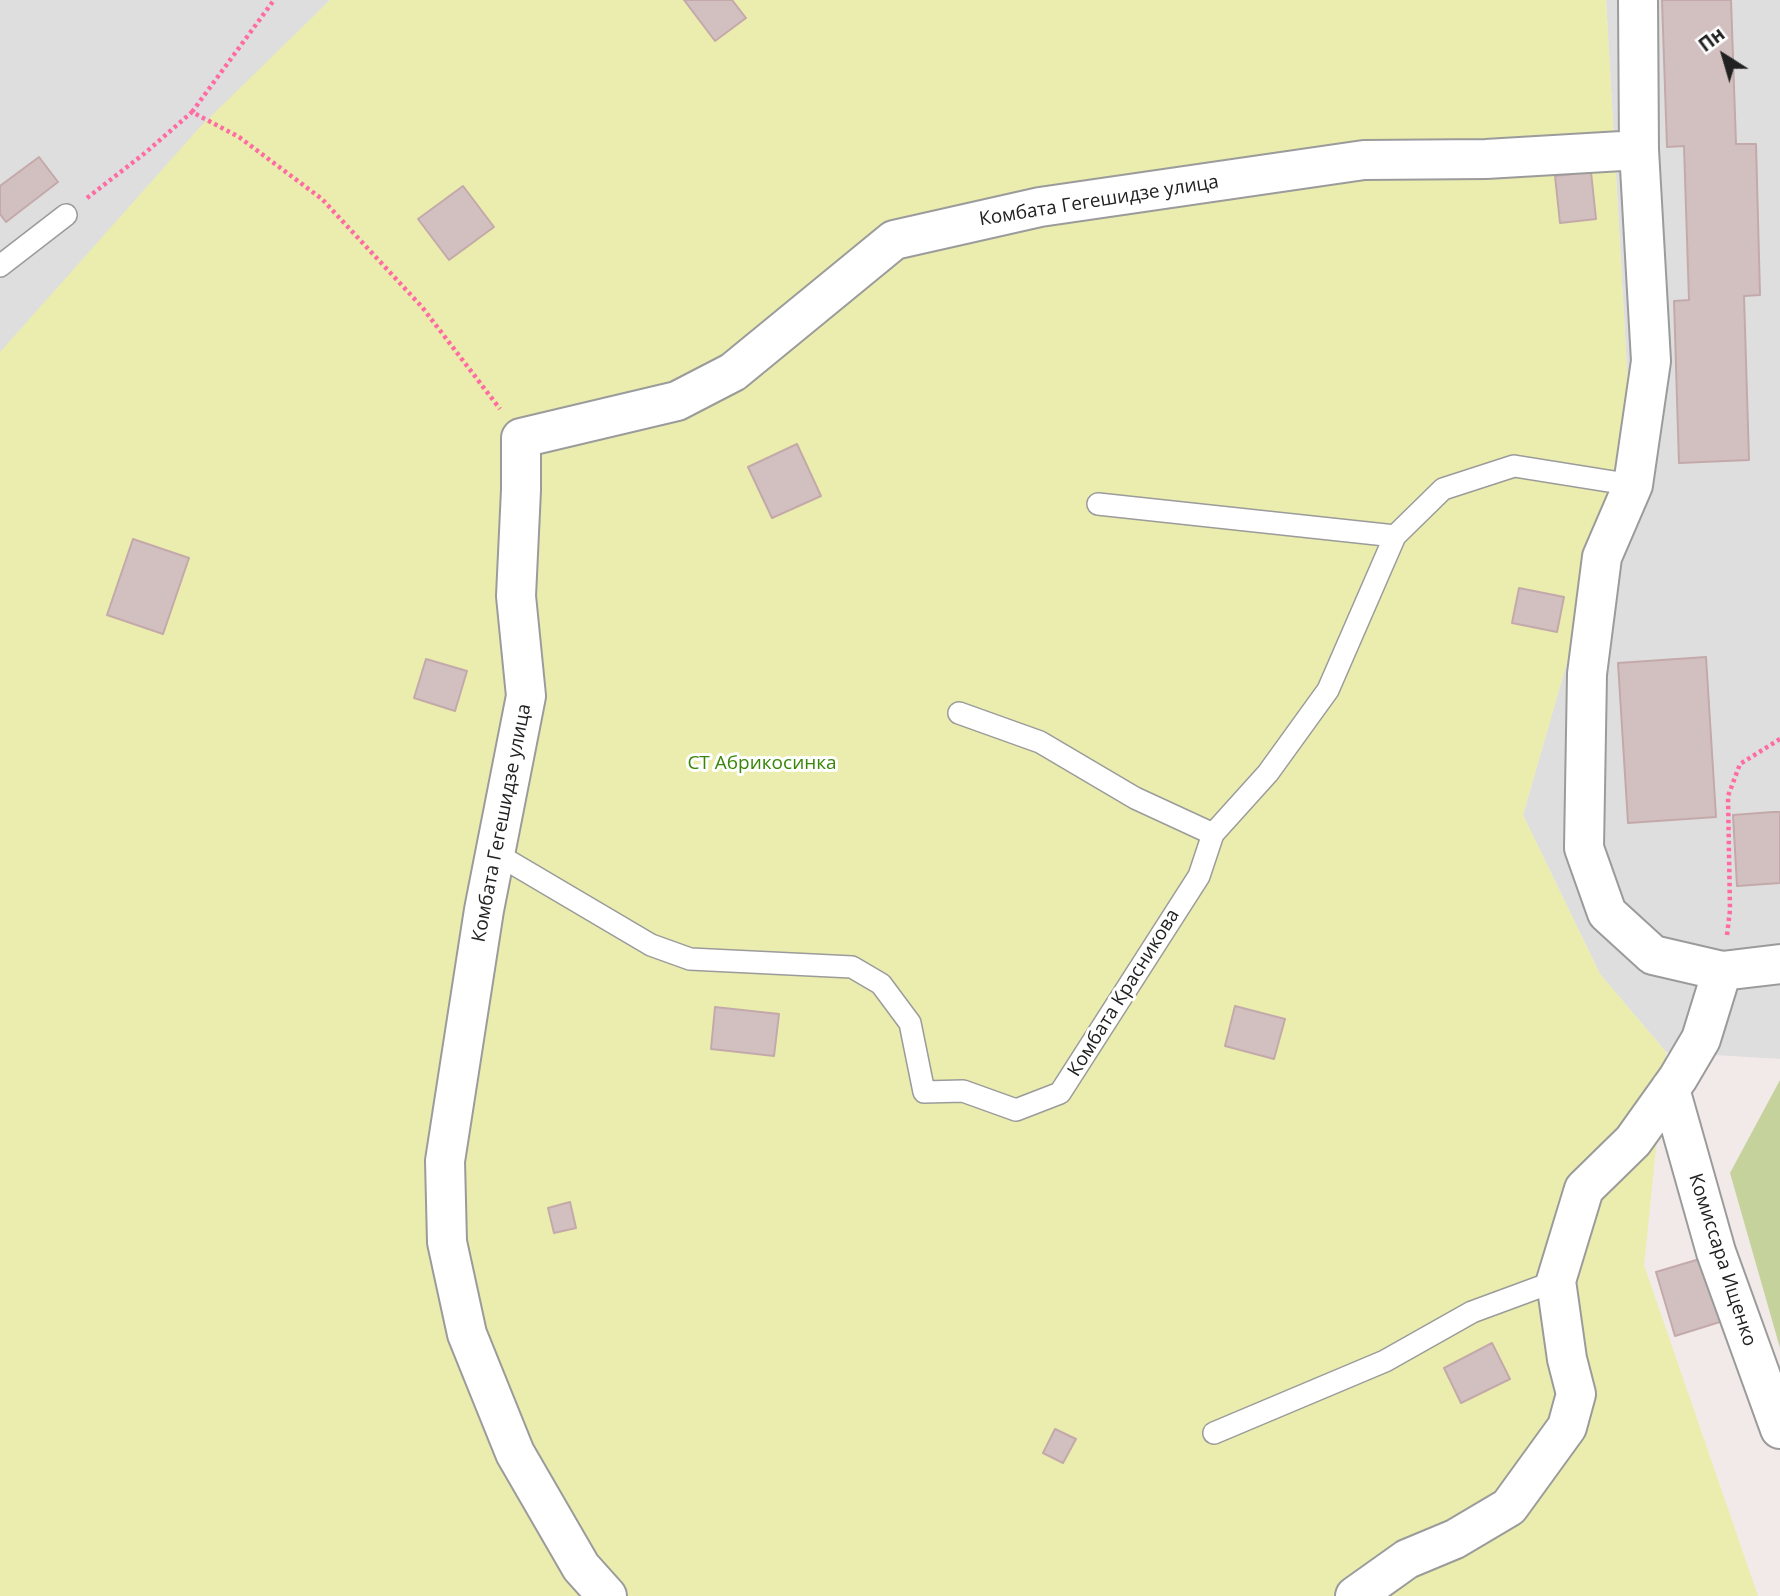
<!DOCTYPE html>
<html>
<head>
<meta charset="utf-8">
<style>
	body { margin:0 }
	#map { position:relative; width:1780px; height:1596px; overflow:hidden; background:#f2eae8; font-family:"Open Sans",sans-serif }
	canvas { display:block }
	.north { position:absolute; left:1689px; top:21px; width:70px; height:70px; -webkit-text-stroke:5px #fff; paint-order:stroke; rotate:323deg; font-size:19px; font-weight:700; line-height:28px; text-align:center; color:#212121 }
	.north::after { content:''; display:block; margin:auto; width:24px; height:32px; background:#212121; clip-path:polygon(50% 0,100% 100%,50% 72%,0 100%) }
</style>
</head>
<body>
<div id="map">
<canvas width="1780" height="1596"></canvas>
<div class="north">Пн</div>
</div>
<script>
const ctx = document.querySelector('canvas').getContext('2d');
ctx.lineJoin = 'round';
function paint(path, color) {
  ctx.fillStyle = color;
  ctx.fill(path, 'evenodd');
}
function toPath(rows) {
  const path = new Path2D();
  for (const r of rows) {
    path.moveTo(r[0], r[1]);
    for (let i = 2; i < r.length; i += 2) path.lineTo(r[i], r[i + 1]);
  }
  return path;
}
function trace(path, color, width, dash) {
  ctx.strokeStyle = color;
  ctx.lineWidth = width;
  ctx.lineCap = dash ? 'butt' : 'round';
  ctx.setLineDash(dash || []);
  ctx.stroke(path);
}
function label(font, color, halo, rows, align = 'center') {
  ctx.font = font + ' "Open Sans",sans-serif';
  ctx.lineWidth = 6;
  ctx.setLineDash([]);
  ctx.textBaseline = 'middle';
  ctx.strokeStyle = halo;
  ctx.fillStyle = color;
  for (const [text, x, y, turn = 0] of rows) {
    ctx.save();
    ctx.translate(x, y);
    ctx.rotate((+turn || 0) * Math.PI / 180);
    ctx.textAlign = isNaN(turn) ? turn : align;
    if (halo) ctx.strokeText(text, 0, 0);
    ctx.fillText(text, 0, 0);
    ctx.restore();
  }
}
const residential = toPath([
	[0,0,330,0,0,357],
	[1606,0,1780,0,1780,1059,1666,1052,1600,974,1523,815,1631,440]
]);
const grass = toPath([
	[330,0,1606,0,1631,440,1523,815,1600,974,1666,1052,1644,1265,1758,1596,0,1596,0,352,199,128]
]);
const forest = toPath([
	[1780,1080,1780,1348,1730,1173]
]);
const building = toPath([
	[684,0,732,0,746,18,715,41,684,0],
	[1662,0,1731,0,1736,144,1756,144,1760,295,1744,296,1749,460,1679,463,1674,301,1689,300,1684,146,1667,147,1662,0],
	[39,157,58,182,6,222,0,214,0,186,39,157],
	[1591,172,1596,219,1560,223,1555,176,1591,172],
	[463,186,494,227,449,260,418,219,463,186],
	[797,444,821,496,772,518,748,467,797,444],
	[133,539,189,558,163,634,107,615,133,539],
	[1519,588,1564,597,1557,632,1512,623,1519,588],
	[1706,657,1716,817,1628,823,1618,663,1706,657],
	[426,659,467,671,455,711,414,698,426,659],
	[1773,812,1780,812,1780,883,1737,886,1733,815,1773,812],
	[1235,1006,1285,1019,1274,1059,1225,1046,1235,1006],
	[715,1007,779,1014,774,1056,711,1049,715,1007],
	[570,1202,576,1228,554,1233,548,1208,570,1202],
	[1703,1258,1723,1321,1675,1336,1656,1272,1703,1258],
	[1492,1343,1510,1379,1461,1403,1444,1368,1492,1343],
	[1055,1429,1076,1439,1063,1463,1043,1453,1055,1429]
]);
const path = toPath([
	[192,112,274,0],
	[87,198,145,153,192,112,239,137,322,199,422,307,500,409],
	[1727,935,1730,910,1728,796,1740,764,1780,739]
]);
const lane = toPath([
	[0,266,66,215],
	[1098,504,1395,536],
	[959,713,1040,742,1135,798,1213,834],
	[495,853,651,945,690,959,852,967,881,984,910,1023,924,1092,963,1091,1016,1110,1060,1093,1199,876,1213,834,1268,773,1328,690,1395,536,1443,489,1514,466,1633,485],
	[1214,1433,1385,1361,1472,1312,1556,1281]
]);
const street = toPath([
	[1638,0,1639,150,1651,361,1633,485,1602,557,1587,674,1584,848,1607,913,1653,955,1722,971,1780,964],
	[1670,1089,1716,1252,1780,1429],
	[607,1596,581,1567,515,1453,467,1334,447,1242,445,1161,484,910,526,696,516,596,521,490,521,438,677,401,733,372,894,240,1040,207,1364,160,1486,159,1639,150],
	[1355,1596,1407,1559,1455,1539,1509,1507,1567,1427,1576,1394,1567,1359,1556,1281,1584,1189,1633,1141,1678,1078,1701,1039,1722,971]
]);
const streetNames = [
	["Комбата Гегешидзе улица",1099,201,-9],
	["Комбата Гегешидзе улица",502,823,-79],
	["Комбата Красникова",1124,993,-58],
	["Комиссара Ищенко",1722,1260,72]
];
const parkNames = [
	["СТ Абрикосинка",762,764]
];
paint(residential, '#dfdedf');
paint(grass, '#eaedad');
paint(forest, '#c5d29b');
paint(building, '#d2c0c1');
trace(building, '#c4a9aa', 2);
trace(lane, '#9b9b9b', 24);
trace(street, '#9b9b9b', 42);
trace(path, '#fe6ca2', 4.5, [3.5, 3.5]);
trace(lane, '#fff', 21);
trace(street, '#fff', 38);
label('19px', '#212121', '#fff', streetNames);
label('19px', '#398608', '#fff', parkNames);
</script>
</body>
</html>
